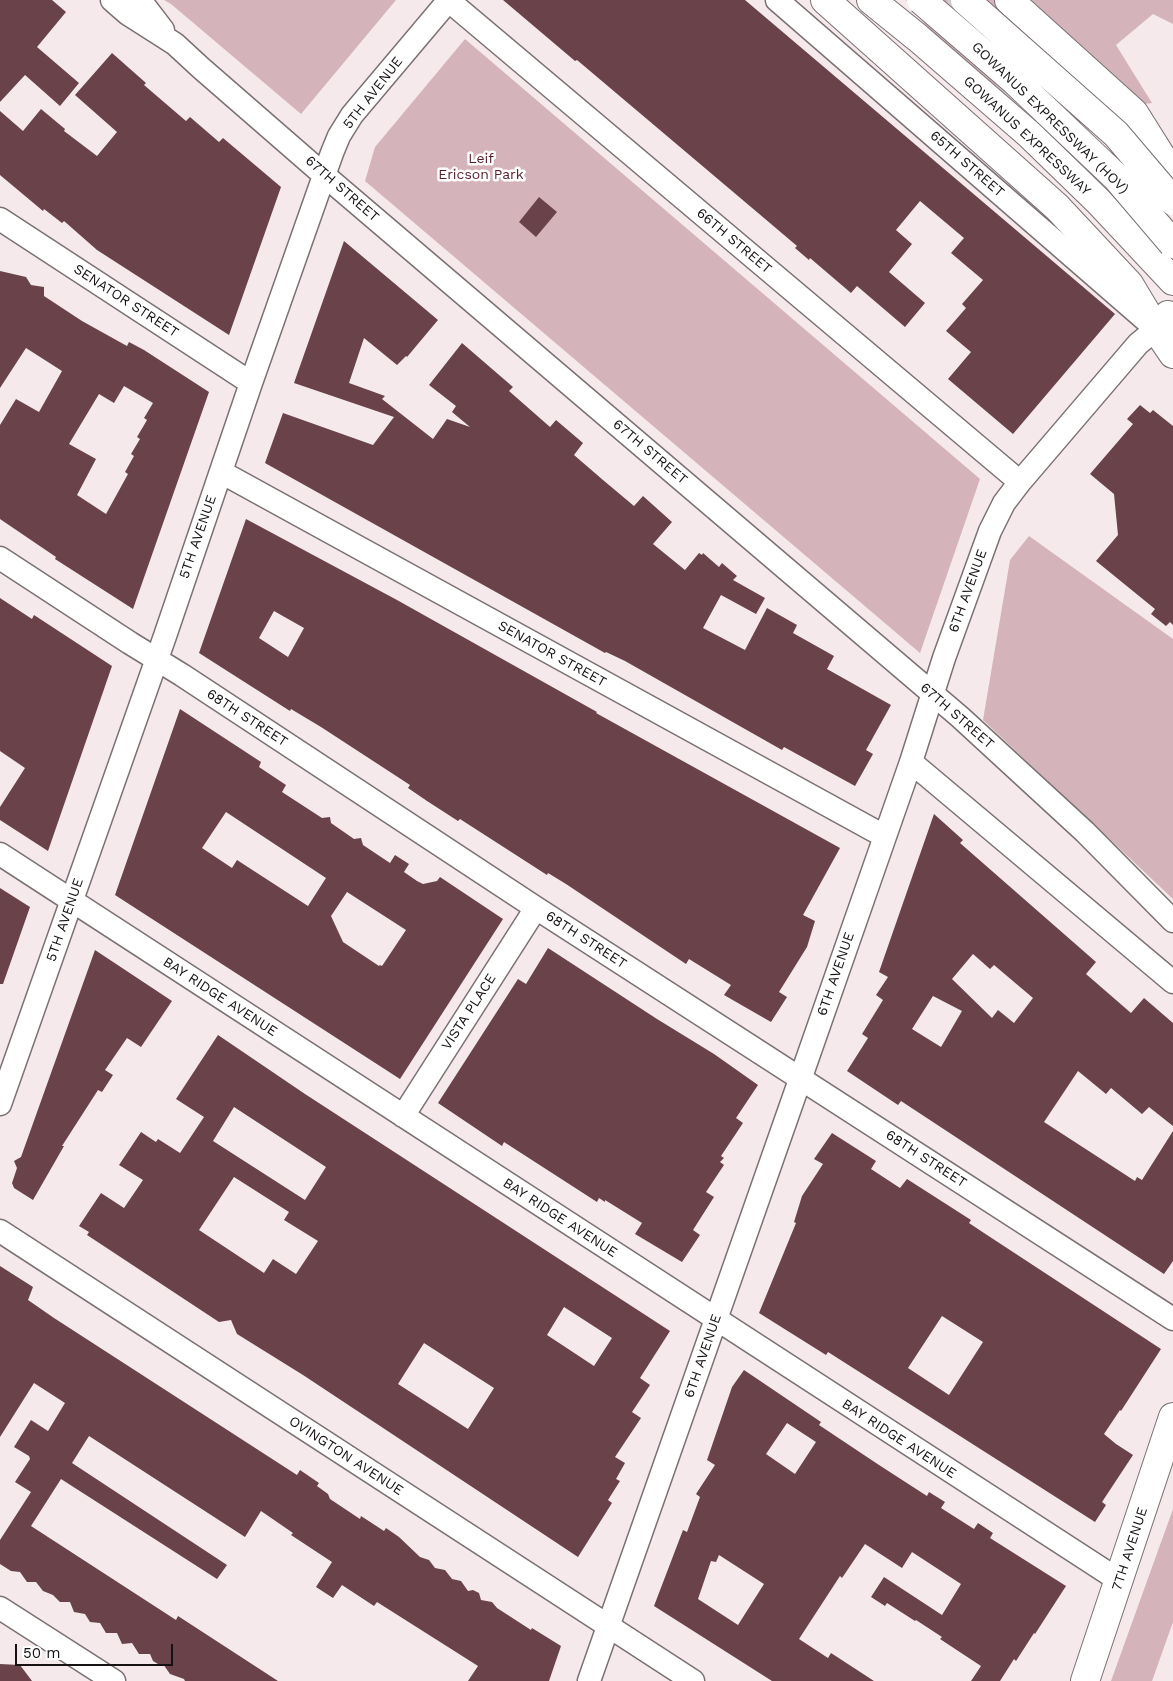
<!DOCTYPE html>
<html>
<head>
<meta charset="utf-8">
<style>
	body { margin:0 }
	#map { position:relative; width:1173px; height:1681px; overflow:hidden; background:#f5e9eb; font-family:"Work Sans",sans-serif }
	canvas { display:block }
	.scale { position:absolute; left:15px; top:1644px; width:158px; height:22px; box-sizing:border-box; border:2px solid #161213; border-top:0; padding-left:6px; font-size:15px; line-height:18px; white-space:nowrap; color:#161213; -webkit-text-stroke:4px #fff; paint-order:stroke }
</style>
</head>
<body>
<div id="map">
<canvas width="1173" height="1681"></canvas>
<div class="scale">50 m</div>
</div>
<script>
const ctx = document.querySelector('canvas').getContext('2d');
ctx.lineJoin = 'round';
function paint(path, color) {
  ctx.fillStyle = color;
  ctx.fill(path, 'evenodd');
}
function toPath(rows) {
  const path = new Path2D();
  for (const r of rows) {
    path.moveTo(r[0], r[1]);
    for (let i = 2; i < r.length; i += 2) path.lineTo(r[i], r[i + 1]);
  }
  return path;
}
function trace(path, color, width, dash) {
  ctx.strokeStyle = color;
  ctx.lineWidth = width;
  ctx.lineCap = dash ? 'butt' : 'round';
  ctx.setLineDash(dash || []);
  ctx.stroke(path);
}
function label(font, color, halo, rows, align = 'center') {
  ctx.font = font + ' "Work Sans",sans-serif';
  ctx.lineWidth = 5;
  ctx.setLineDash([]);
  ctx.textBaseline = 'middle';
  ctx.strokeStyle = halo;
  ctx.fillStyle = color;
  for (const [text, x, y, turn = 0] of rows) {
    ctx.save();
    ctx.translate(x, y);
    ctx.rotate((+turn || 0) * Math.PI / 180);
    ctx.textAlign = isNaN(turn) ? turn : align;
    if (halo) ctx.strokeText(text, 0, 0);
    ctx.fillText(text, 0, 0);
    ctx.restore();
  }
}
const green = toPath([
	[164,0,396,0,301,114,171,4],
	[906,0,1173,0,1173,24,1153,14,1116,45,1152,103,1144,104,1077,68,992,110],
	[465,39,980,479,920,653,365,181,375,147],
	[1029,536,1173,639,1173,899,983,720,1010,560],
	[1173,1509,1173,1622,1152,1681,1111,1681]
]);
const building = toPath([
	[0,0,52,0,66,12,37,47,79,83,60,106,25,75,0,102],
	[503,0,745,0,1115,314,1013,434,948,379,971,352,946,331,966,308,962,304,983,280,951,253,964,238,920,201,896,230,912,244,889,272,925,303,905,327,857,286,851,293,810,258,809,260,795,248,797,246,764,218,577,60,575,61],
	[112,53,146,83,144,85,186,121,190,117,219,142,223,138,281,187,229,335,97,250,64,221,62,223,44,209,43,211,0,175,0,111,23,131,41,109,65,129,64,131,97,156,117,132,75,95],
	[539,197,557,212,536,237,519,222],
	[344,241,438,320,407,357,406,356,397,365,364,338,349,383,385,396,382,399,433,439,447,419,470,427,452,412,456,406,429,385,462,343,513,387,509,391,550,427,556,420,583,443,574,455,603,480,634,506,643,496,672,522,653,544,685,570,699,553,702,555,703,553,719,567,722,563,737,576,733,580,765,598,756,614,721,595,703,628,745,650,767,608,797,625,793,633,834,656,827,669,891,705,866,750,873,754,855,786,784,747,782,750,625,661,606,652,605,653,265,463,283,413,373,445,394,417,294,383],
	[0,271,26,277,31,285,44,287,44,296,82,321,127,346,129,342,144,350,209,392,133,609,55,559,56,557,0,519,0,425,16,399,39,412,62,371,26,348,0,388],
	[124,386,153,403,144,418,147,420,137,437,140,439,131,454,134,456,125,472,128,474,106,514,77,495,96,459,69,444,99,394,114,403],
	[1140,405,1150,413,1153,410,1173,426,1173,625,1170,622,1166,626,1151,614,1155,609,1096,561,1118,535,1114,494,1090,474,1133,424,1127,419],
	[246,519,397,600,597,712,596,713,840,848,803,915,815,921,807,947,779,992,787,997,771,1022,724,995,731,985,689,959,686,964,566,884,548,873,547,875,460,819,458,821,427,801,408,788,410,785,321,727,291,709,290,711,199,653],
	[274,611,304,628,288,657,259,638],
	[0,598,32,619,34,615,112,666,48,851,0,820,0,807,25,768,0,751],
	[180,709,261,762,259,767,286,785,282,792,322,818,330,817,331,823,354,839,361,838,363,845,390,863,395,855,409,864,404,872,417,881,423,884,437,881,440,877,503,919,400,1079,115,895],
	[226,812,326,878,308,906,237,860,232,868,202,848],
	[347,892,406,930,382,966,380,965,379,966,343,942,331,916],
	[934,814,963,840,960,843,1096,962,1086,974,1131,1013,1144,998,1173,1023,1173,1126,1149,1107,1142,1114,1111,1088,1106,1094,1078,1071,1044,1122,1135,1181,1137,1177,1142,1180,1173,1131,1173,1261,1164,1274,901,1101,898,1105,847,1071,868,1038,862,1034,883,1000,876,995,888,977,879,972],
	[973,954,990,969,994,965,1033,998,1014,1023,998,1010,992,1018,952,979],
	[933,996,962,1011,941,1047,912,1029],
	[0,888,30,907,3,984,0,984],
	[548,948,657,1019,714,1054,758,1085,736,1118,743,1123,721,1156,724,1158,720,1162,724,1165,706,1192,714,1197,693,1230,700,1235,682,1262,635,1234,642,1223,605,1200,605,1202,599,1198,597,1202,504,1142,502,1146,438,1103,518,979,526,984],
	[95,950,172,1001,141,1047,127,1038,105,1070,113,1075,102,1092,98,1090,62,1146,64,1146,33,1200,14,1188,12,1183,17,1168,14,1161,21,1157],
	[218,1035,305,1094,670,1331,640,1378,650,1385,632,1412,641,1418,615,1457,625,1463,616,1479,620,1481,608,1500,612,1503,578,1557,303,1375,237,1334,231,1320,219,1322,87,1235,89,1232,79,1226,101,1193,124,1208,143,1180,119,1165,141,1132,156,1142,158,1139,180,1153,204,1117,176,1099],
	[234,1107,326,1167,305,1200,213,1141],
	[234,1177,289,1212,284,1220,318,1241,296,1274,273,1259,264,1273,199,1230],
	[564,1307,612,1338,594,1366,547,1335],
	[424,1343,494,1388,468,1429,398,1384],
	[832,1133,876,1161,871,1169,900,1188,907,1179,971,1220,969,1223,984,1233,1161,1349,1121,1411,1120,1410,1104,1434,1116,1444,1133,1455,1102,1502,1106,1505,1095,1522,828,1352,826,1355,759,1313,796,1223,794,1222,802,1196,823,1164,814,1159],
	[942,1316,983,1342,949,1395,908,1368],
	[0,1266,33,1287,28,1300,54,1318,297,1475,300,1470,319,1483,317,1486,328,1494,330,1499,360,1519,361,1516,384,1531,386,1528,399,1537,420,1557,429,1560,435,1568,445,1570,452,1579,461,1581,468,1591,473,1590,479,1593,481,1600,492,1602,497,1608,531,1630,532,1628,561,1646,549,1681,468,1681,478,1666,377,1602,374,1606,342,1585,333,1598,316,1587,332,1562,291,1535,293,1533,261,1511,245,1537,89,1436,72,1463,227,1565,217,1579,61,1479,31,1526,176,1620,178,1616,278,1681,185,1681,184,1679,170,1674,163,1664,158,1664,153,1661,150,1654,139,1654,132,1643,122,1644,117,1633,106,1633,100,1623,90,1622,85,1614,74,1612,70,1602,60,1602,53,1595,43,1591,36,1582,27,1582,20,1572,11,1571,0,1564,0,1540,31,1492,15,1482,30,1459,29,1456,14,1447,31,1420,48,1431,65,1403,34,1383,0,1437],
	[744,1370,821,1422,819,1425,879,1465,927,1496,929,1492,945,1502,941,1508,974,1529,978,1523,993,1533,990,1538,1066,1586,1035,1634,1034,1633,1016,1661,1014,1659,1000,1681,971,1681,981,1666,940,1639,942,1637,916,1620,915,1621,887,1603,885,1606,871,1597,884,1577,942,1615,961,1584,912,1552,902,1568,865,1544,842,1578,840,1576,799,1639,828,1658,831,1653,874,1681,772,1681,654,1606,683,1530,687,1532,700,1497,696,1494,715,1465,707,1460,732,1387],
	[787,1423,816,1442,795,1474,766,1454],
	[719,1555,764,1584,738,1625,698,1599,711,1561,716,1562],
	[0,1664,20,1665,32,1681,0,1681]
]);
const majorTunnel = toPath([
	[948,0,979,28],
	[994,88,1046,129,1073,145]
]);
const minor = toPath([
	[112,0,128,14,175,44,201,68,324,175,960,717,1085,832,1173,921],
	[140,0,163,30],
	[448,0,1020,482],
	[0,219,251,383],
	[221,472,884,836],
	[0,558,130,643,182,675,536,908,1173,1319],
	[911,762,1173,982],
	[0,854,1120,1581],
	[0,1104,165,636,251,383,332,153,339,136,352,115,449,0],
	[403,1116,536,908],
	[0,1231,693,1681],
	[0,1608,114,1681],
	[589,1681,795,1094,911,762,944,658,990,531,1004,503,1020,482,1138,344,1156,329,777,0]
]);
const major = toPath([
	[1168,315,1156,329,1173,354],
	[1085,1681,1173,1417]
]);
const highway = toPath([
	[825,0,1057,207,1129,284,1156,329],
	[871,0,918,38,1030,135,1099,202,1173,281],
	[1009,0,1134,113,1173,175]
]);
const highwayBridge = toPath([
	[921,0,1015,81,1116,177,1173,244],
	[965,0,1116,134,1173,201]
]);
const streetNames = [
	["5TH AVENUE",373,93,-52],
	["GOWANUS EXPRESSWAY (HOV)",1050,118,44],
	["GOWANUS EXPRESSWAY",1027,136,43],
	["65TH STREET",967,164,41],
	["67TH STREET",342,189,41],
	["66TH STREET",734,241,40],
	["SENATOR STREET",126,301,33],
	["67TH STREET",650,452,40],
	["5TH AVENUE",198,537,-71],
	["6TH AVENUE",968,591,-70],
	["SENATOR STREET",552,654,29],
	["67TH STREET",957,716,41],
	["68TH STREET",247,718,33],
	["5TH AVENUE",65,920,-71],
	["68TH STREET",586,940,33],
	["6TH AVENUE",836,974,-71],
	["BAY RIDGE AVENUE",220,997,33],
	["VISTA PLACE",469,1012,-57],
	["68TH STREET",926,1159,33],
	["BAY RIDGE AVENUE",560,1218,33],
	["6TH AVENUE",703,1356,-71],
	["BAY RIDGE AVENUE",899,1439,33],
	["OVINGTON AVENUE",346,1456,33],
	["7TH AVENUE",1130,1549,-72]
];
const parkNames = [
	["Leif",481,159],
	["Ericson Park",481,175]
];
paint(green, '#d4b4ba');
paint(building, '#6a424a');
trace(majorTunnel, '#d4c9cb', 28, [28, 14]);
trace(minor, '#7b7172', 25);
trace(major, '#7b7172', 30);
trace(highway, '#7b7172', 30);
trace(minor, '#fff', 22);
trace(major, '#fff', 28);
trace(highway, '#fff', 28);
trace(highwayBridge, '#7b7172', 30, []);
trace(highwayBridge, '#fff', 28);
label('14px', '#161213', '#fff', streetNames);
label('14px', '#551b2c', '#fff', parkNames);
</script>
</body>
</html>
